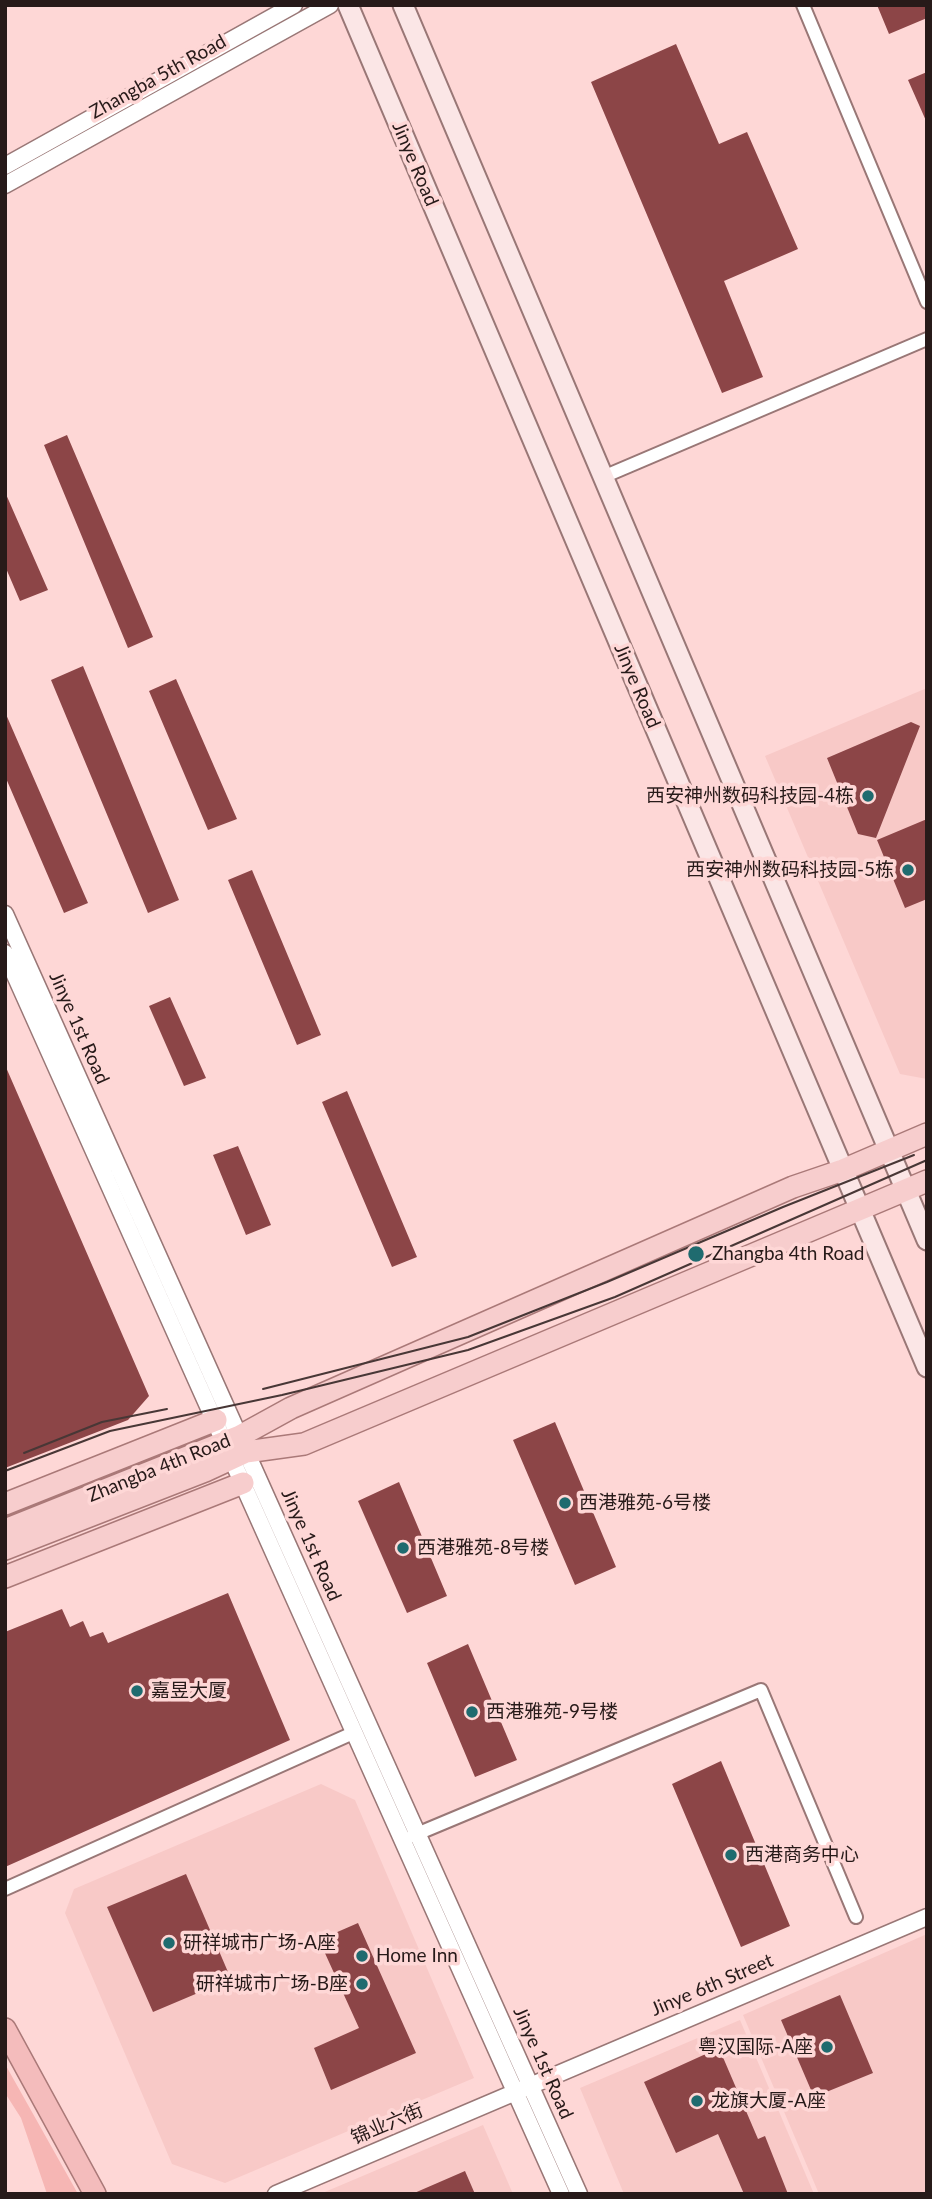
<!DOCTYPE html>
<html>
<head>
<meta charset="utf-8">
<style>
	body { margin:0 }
	#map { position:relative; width:932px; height:2199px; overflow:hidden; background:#fed7d6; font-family:Lato,sans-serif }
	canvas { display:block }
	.frame { position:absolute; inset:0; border:7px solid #271a19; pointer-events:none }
</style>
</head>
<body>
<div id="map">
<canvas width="932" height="2199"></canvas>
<div class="frame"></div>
</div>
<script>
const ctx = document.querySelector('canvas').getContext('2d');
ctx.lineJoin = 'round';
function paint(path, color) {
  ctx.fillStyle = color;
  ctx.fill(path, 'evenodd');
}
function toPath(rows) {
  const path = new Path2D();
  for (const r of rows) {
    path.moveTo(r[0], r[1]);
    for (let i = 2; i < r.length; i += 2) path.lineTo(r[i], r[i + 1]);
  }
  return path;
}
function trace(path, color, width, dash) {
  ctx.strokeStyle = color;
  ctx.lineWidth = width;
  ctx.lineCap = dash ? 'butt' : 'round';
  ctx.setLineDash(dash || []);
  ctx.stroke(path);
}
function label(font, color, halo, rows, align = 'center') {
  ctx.font = font + ' Lato,"Noto Sans SC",sans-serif';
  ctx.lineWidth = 7;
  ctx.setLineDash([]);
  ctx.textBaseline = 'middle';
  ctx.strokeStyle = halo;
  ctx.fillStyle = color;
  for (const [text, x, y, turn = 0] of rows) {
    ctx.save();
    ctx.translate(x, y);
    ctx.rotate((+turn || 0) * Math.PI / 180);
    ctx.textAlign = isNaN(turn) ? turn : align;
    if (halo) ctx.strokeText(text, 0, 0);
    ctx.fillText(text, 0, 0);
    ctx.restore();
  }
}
const built = toPath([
	[927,688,927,1079,900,1074,765,756],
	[321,1784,355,1800,474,2078,225,2183,172,2164,65,1913,74,1889],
	[927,1934,927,2194,819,2194,743,2015],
	[740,2020,814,2194,624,2194,580,2088],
	[483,2125,513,2194,320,2194]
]);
const green = toPath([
	[5,2064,78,2194,47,2194,21,2118,5,2093]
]);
const building = toPath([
	[877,5,927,5,927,18,889,34],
	[676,44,719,144,747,132,798,249,724,281,763,377,722,393,591,82],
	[927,72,927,123,908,80],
	[67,435,153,637,128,648,44,445],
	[5,492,48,590,20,601,5,566],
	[83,666,179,900,148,913,51,680],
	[176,679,237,819,208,830,149,691],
	[5,712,88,903,64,913,5,776],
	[911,722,920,726,876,838,858,834,827,758],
	[927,819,927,899,905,908,877,840],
	[252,870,321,1035,297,1045,228,880],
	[170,997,206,1078,184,1086,149,1006],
	[5,1065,149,1396,128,1420,5,1468],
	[347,1091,417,1257,392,1267,322,1102],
	[238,1146,271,1225,246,1235,213,1155],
	[555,1422,616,1567,575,1585,513,1440],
	[399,1482,447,1596,407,1613,358,1501],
	[228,1593,290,1740,5,1867,5,1632,62,1609,70,1627,83,1621,90,1637,103,1632,108,1643],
	[468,1644,517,1760,475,1777,427,1663],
	[721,1761,790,1926,741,1947,672,1784],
	[186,1874,231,1979,153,2012,107,1907],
	[358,1923,416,2053,331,2090,314,2048,359,2028,319,1940],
	[840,1995,873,2073,814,2097,781,2020],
	[719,2048,758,2139,765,2136,788,2194,744,2194,718,2134,676,2153,644,2082],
	[465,2171,475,2194,412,2194]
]);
const minor = toPath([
	[803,5,927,302],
	[603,477,927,339],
	[412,1836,761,1690,856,1917],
	[5,1889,353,1733]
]);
const tertiary = toPath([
	[5,166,294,5],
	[5,185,330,5],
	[5,914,579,2194],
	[5,953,561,2194],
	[276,2194,927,1917]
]);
const secondary = toPath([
	[348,5,927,1367],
	[403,5,927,1240]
]);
const primary = toPath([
	[5,1504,216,1420],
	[5,1530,240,1436,291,1408,793,1187,843,1170,927,1134],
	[5,1549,205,1471,246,1452,304,1444,927,1181],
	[5,1577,243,1483]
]);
const trunk = toPath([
	[5,2029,95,2194]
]);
const tram = toPath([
	[263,1389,468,1337,607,1282,783,1207,914,1155],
	[24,1453,102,1422,167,1409],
	[5,1471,110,1431,282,1395,468,1350,615,1297,927,1160]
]);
const markers = [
	[868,796,7,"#1f6b6f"],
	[908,870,7,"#1f6b6f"],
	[696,1254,9,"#1f6b6f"],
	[565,1503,7,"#1f6b6f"],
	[403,1548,7,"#1f6b6f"],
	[137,1691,7,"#1f6b6f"],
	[472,1712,7,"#1f6b6f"],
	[731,1855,7,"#1f6b6f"],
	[169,1943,7,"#1f6b6f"],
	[362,1956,7,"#1f6b6f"],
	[362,1984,7,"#1f6b6f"],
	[827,2047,7,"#1f6b6f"],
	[697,2101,7,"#1f6b6f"]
];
const streetNames = [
	["Zhangba 5th Road",158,77,-29],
	["Jinye Road",415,164,67],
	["Jinye Road",637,686,67],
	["Jinye 1st Road",79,1028,66],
	["Zhangba 4th Road",159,1468,-22],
	["Jinye 1st Road",311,1545,66],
	["Jinye 6th Street",712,1985,-23],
	["Jinye 1st Road",543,2063,66],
	["锦业六街",387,2124,-23]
];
const poiNames = [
	["西安神州数码科技园-4栋",854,796,"right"],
	["西安神州数码科技园-5栋",894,870,"right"],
	["Zhangba 4th Road",712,1254],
	["西港雅苑-6号楼",579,1503],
	["西港雅苑-8号楼",417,1548],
	["嘉昱大厦",151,1691],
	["西港雅苑-9号楼",486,1712],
	["西港商务中心",745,1855],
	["研祥城市广场-A座",183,1943],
	["Home Inn",376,1956],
	["研祥城市广场-B座",348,1984,"right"],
	["粤汉国际-A座",813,2047,"right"],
	["龙旗大厦-A座",711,2101]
];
paint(built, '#f8c9c7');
paint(green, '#f6b6b4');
paint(building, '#8c4547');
trace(minor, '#997776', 16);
trace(tertiary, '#997776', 19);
trace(secondary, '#997776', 23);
trace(primary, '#aa7978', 24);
trace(trunk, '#aa7978', 24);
trace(minor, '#fff', 12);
trace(tertiary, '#fff', 16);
trace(secondary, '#fbe6e6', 19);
trace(primary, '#f7cdcd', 21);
trace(trunk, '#f4bcbc', 21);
trace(tram, '#483736', 2);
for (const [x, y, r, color] of markers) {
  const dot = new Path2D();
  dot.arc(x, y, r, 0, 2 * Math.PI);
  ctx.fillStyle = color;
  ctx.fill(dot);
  trace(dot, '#fed7d6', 2.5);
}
label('19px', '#271a19', '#fed7d6', streetNames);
label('19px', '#271a19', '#fed7d6', poiNames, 'left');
</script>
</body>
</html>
